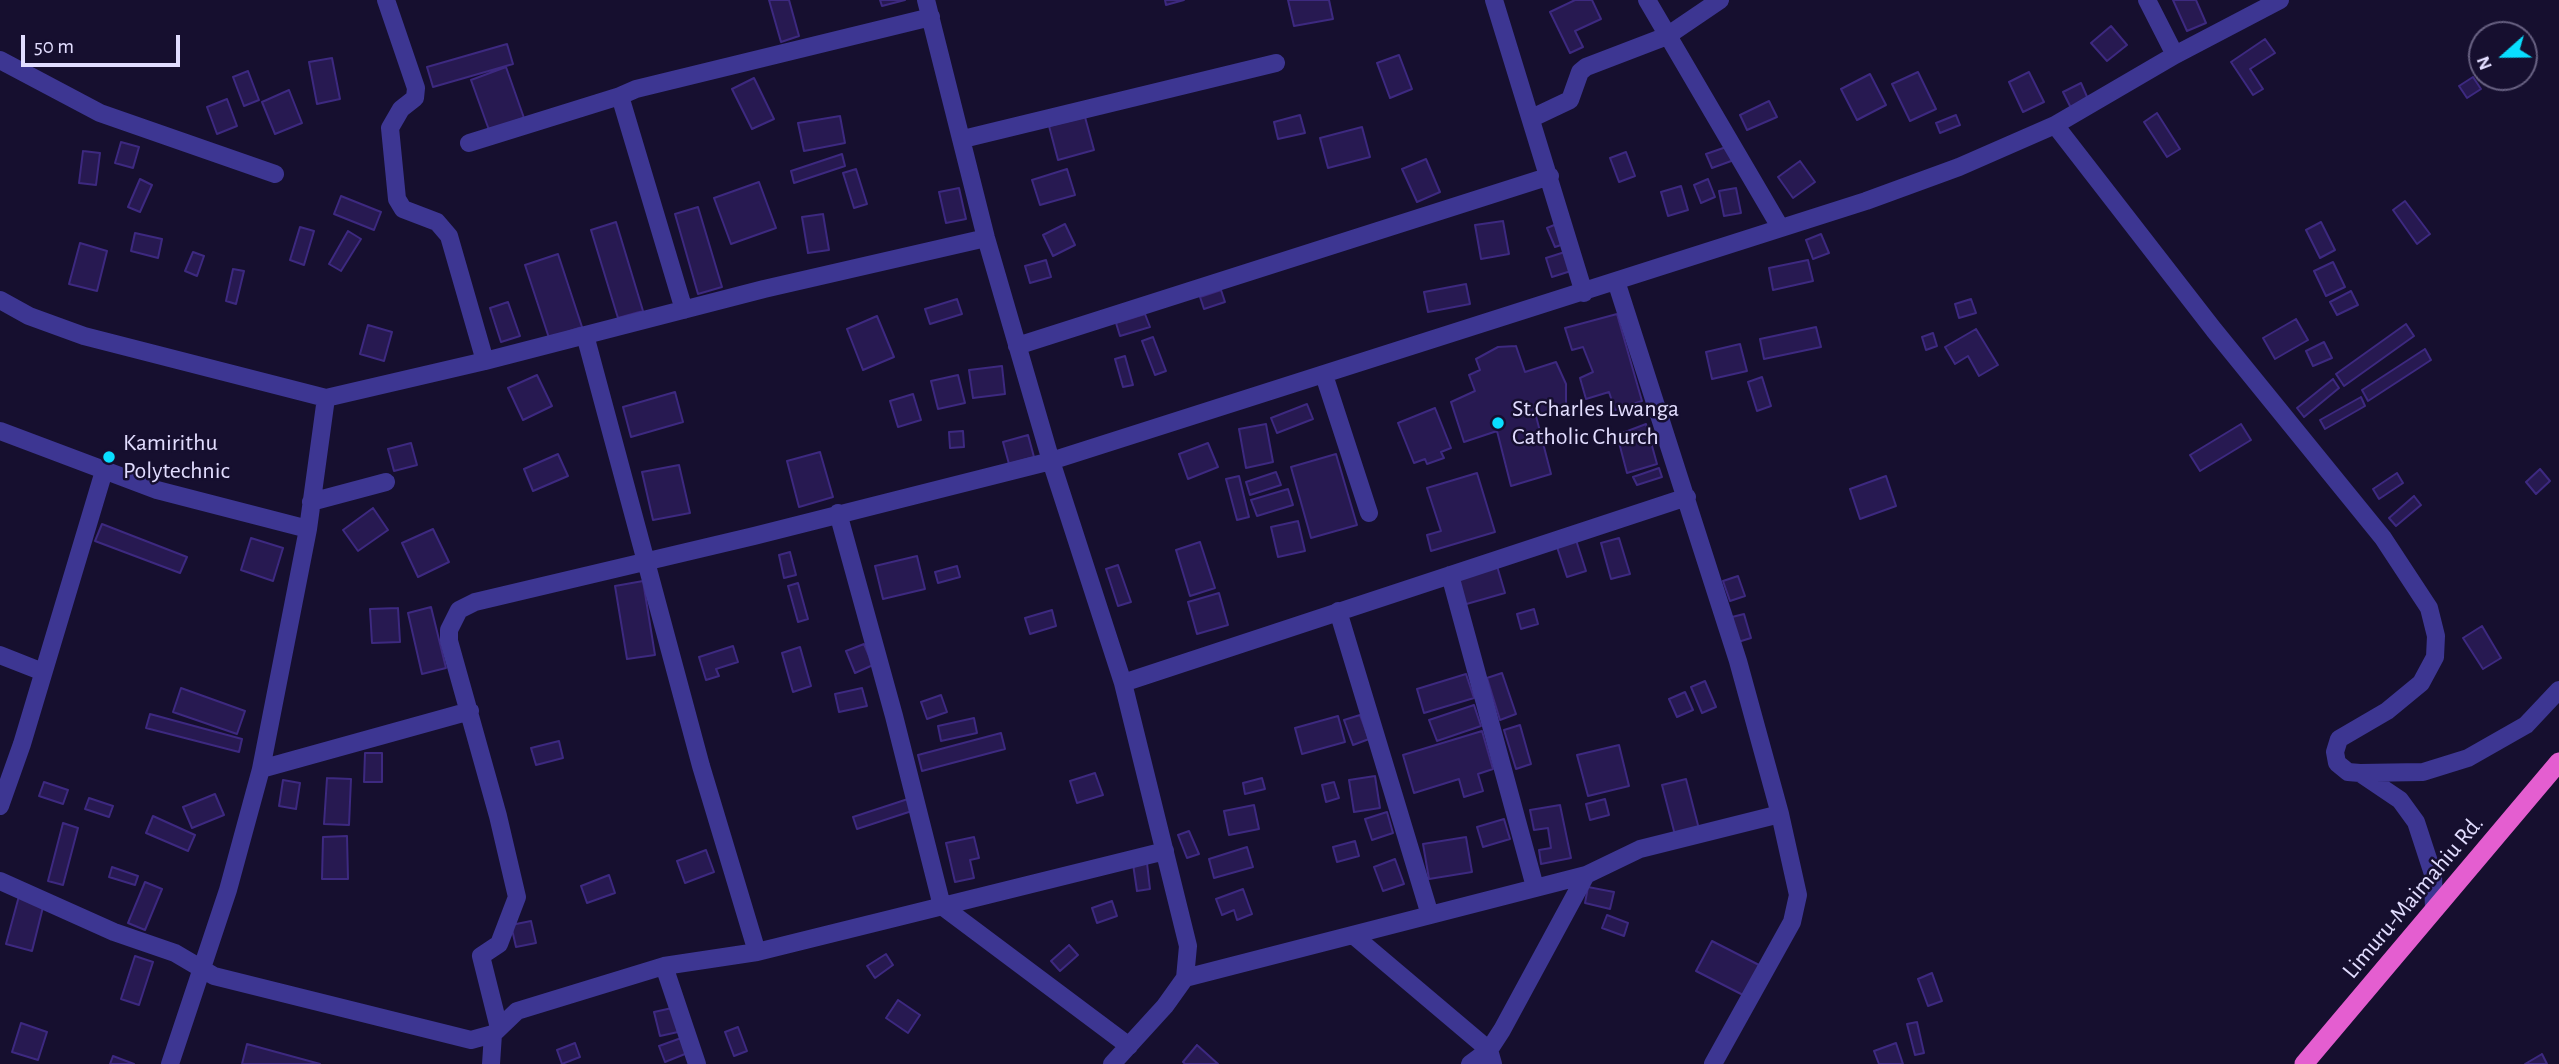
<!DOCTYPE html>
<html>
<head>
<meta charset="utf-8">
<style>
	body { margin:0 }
	#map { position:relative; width:2559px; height:1064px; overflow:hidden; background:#160f2f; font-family:"Alegreya Sans",sans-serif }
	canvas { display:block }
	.north { position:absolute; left:2468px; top:21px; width:70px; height:70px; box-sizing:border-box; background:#160f2f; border:2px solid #686182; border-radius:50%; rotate:249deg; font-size:19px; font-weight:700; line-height:28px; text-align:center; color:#e2ddff }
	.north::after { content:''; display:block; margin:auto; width:24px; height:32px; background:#09deff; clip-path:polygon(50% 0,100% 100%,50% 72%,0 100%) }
	.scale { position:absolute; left:21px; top:35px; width:159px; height:32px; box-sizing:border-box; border:4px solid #e2ddff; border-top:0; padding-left:9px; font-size:21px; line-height:24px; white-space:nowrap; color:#e2ddff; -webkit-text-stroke:5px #160f2f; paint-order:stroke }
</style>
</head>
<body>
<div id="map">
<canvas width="2559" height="1064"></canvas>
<div class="north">N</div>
<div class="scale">50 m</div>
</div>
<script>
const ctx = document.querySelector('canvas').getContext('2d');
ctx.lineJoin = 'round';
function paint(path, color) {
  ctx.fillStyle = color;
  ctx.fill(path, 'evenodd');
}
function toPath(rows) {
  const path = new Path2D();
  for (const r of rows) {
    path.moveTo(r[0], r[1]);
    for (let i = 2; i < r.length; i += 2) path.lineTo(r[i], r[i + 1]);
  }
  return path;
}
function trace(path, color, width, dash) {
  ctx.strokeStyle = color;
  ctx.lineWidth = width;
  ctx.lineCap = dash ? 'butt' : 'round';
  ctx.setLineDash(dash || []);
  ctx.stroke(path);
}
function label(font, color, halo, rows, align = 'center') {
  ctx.font = font + ' "Alegreya Sans",sans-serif';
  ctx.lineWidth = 5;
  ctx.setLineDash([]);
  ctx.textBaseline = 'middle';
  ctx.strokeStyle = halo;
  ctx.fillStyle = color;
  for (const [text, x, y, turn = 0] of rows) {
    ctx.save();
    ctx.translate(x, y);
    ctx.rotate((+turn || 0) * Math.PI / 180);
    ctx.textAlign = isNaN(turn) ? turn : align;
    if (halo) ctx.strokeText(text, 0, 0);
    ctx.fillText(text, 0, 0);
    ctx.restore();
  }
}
const building = toPath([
	[769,0,789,0,799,36,781,42,769,0],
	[880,0,905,0,882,6,880,0],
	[1165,0,1184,0,1166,5,1165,0],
	[1288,0,1329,0,1333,19,1294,26,1288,0],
	[1575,0,1592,0,1601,19,1575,31,1583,47,1570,53,1550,12,1575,0],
	[2173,0,2196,0,2206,23,2187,31,2173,0],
	[2111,26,2127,45,2107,61,2091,43,2111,26],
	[2265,39,2275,53,2250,69,2263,89,2253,95,2231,62,2265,39],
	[507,44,513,64,433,87,427,67,507,44],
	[1399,55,1412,89,1390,98,1377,63,1399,55],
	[332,58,340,99,317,104,309,62,332,58],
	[506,67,524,118,489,130,471,80,506,67],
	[248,71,259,100,244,106,233,77,248,71],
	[1918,72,1936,109,1910,121,1892,84,1918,72],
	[2029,72,2044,102,2023,112,2009,82,2029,72],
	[1870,74,1886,105,1857,120,1841,89,1870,74],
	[2473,77,2481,89,2467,98,2459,86,2473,77],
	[754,78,774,119,752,129,732,89,754,78],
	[2081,83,2088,99,2071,108,2063,92,2081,83],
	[289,90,302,123,275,134,262,102,289,90],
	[227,99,237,126,217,134,207,107,227,99],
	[1769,101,1777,117,1747,130,1740,115,1769,101],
	[2157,113,2180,149,2167,157,2144,122,2157,113],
	[1300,115,1305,133,1278,139,1274,122,1300,115],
	[1956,115,1960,125,1940,133,1936,123,1956,115],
	[840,116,845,143,804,151,798,123,840,116],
	[1085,117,1094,150,1058,160,1049,126,1085,117],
	[1362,127,1370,157,1328,168,1320,138,1362,127],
	[121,142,139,147,133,168,115,163,121,142],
	[1729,146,1734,160,1712,168,1706,154,1729,146],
	[83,151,100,153,96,185,79,183,83,151],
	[1626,152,1635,176,1619,182,1610,158,1626,152],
	[842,154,845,166,794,183,791,171,842,154],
	[1426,159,1440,192,1417,202,1402,169,1426,159],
	[1800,161,1815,182,1793,198,1778,177,1800,161],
	[856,169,867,204,854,208,843,173,856,169],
	[1067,169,1075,195,1040,205,1032,180,1067,169],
	[140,179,152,185,140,212,128,207,140,179],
	[1708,179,1715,197,1701,203,1694,185,1708,179],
	[759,182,776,228,731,244,714,198,759,182],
	[1681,186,1688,210,1668,216,1661,192,1681,186],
	[959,188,966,219,946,223,939,192,959,188],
	[1736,188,1741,213,1724,216,1719,191,1736,188],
	[341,196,381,212,374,230,334,214,341,196],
	[2405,201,2430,234,2417,244,2393,210,2405,201],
	[698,207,722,287,698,294,675,214,698,207],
	[823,214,829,250,808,253,802,217,823,214],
	[1503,221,1509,254,1481,259,1475,225,1503,221],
	[616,222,643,311,618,318,591,230,616,222],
	[2321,222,2335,250,2320,258,2306,230,2321,222],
	[1559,223,1567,243,1555,247,1547,228,1559,223],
	[1065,224,1075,245,1053,256,1043,235,1065,224],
	[300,227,314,231,304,265,290,260,300,227],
	[348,231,361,239,341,271,329,264,348,231],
	[135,233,162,239,158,258,131,251,135,233],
	[1821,234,1829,253,1813,259,1806,240,1821,234],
	[80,243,107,251,97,291,69,284,80,243],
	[1568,251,1574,270,1552,277,1546,258,1568,251],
	[193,252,204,256,197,276,185,271,193,252],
	[558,254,582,327,549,338,525,265,558,254],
	[1046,260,1051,277,1030,283,1025,266,1046,260],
	[1808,260,1813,281,1773,290,1769,268,1808,260],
	[2333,262,2345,287,2326,296,2314,271,2333,262],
	[233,269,244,271,236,304,226,301,233,269],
	[1466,284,1470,304,1428,312,1424,292,1466,284],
	[1221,290,1225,302,1204,309,1200,297,1221,290],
	[2351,291,2358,305,2337,315,2330,302,2351,291],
	[957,299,962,314,930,324,925,309,957,299],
	[1971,299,1976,313,1959,318,1955,304,1971,299],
	[508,302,520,336,501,342,490,308,508,302],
	[1145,314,1150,327,1120,336,1116,323,1145,314],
	[1617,314,1642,401,1615,410,1609,392,1586,399,1580,378,1593,372,1583,347,1572,350,1565,328,1617,314],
	[877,316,894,357,863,370,847,329,877,316],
	[2296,319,2308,340,2275,359,2263,338,2296,319],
	[2406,324,2414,336,2344,386,2336,374,2406,324],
	[368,325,392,332,384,361,360,354,368,325],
	[1816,327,1821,347,1764,359,1760,339,1816,327],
	[1976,329,1998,365,1979,376,1968,356,1955,364,1945,347,1976,329],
	[1933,333,1937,346,1926,350,1922,337,1933,333],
	[1153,337,1166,371,1155,375,1142,341,1153,337],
	[2324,342,2332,358,2313,366,2306,351,2324,342],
	[1740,344,1747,371,1712,379,1706,352,1740,344],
	[1516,346,1525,372,1556,362,1566,384,1566,406,1536,416,1551,474,1511,486,1497,431,1464,442,1451,402,1475,391,1469,375,1480,370,1476,359,1498,347,1516,346],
	[2425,349,2431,360,2368,401,2362,390,2425,349],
	[1125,356,1133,385,1123,387,1115,359,1125,356],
	[1002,366,1005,394,973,398,969,370,1002,366],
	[537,375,552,406,523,420,508,388,537,375],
	[958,375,965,403,938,409,931,381,958,375],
	[1762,377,1771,406,1757,411,1748,382,1762,377],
	[2333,379,2339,388,2304,417,2297,408,2333,379],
	[675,392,683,422,631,437,623,407,675,392],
	[913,394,921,420,898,427,890,401,913,394],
	[2361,397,2365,406,2325,429,2320,420,2361,397],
	[1307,404,1313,419,1277,433,1271,418,1307,404],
	[1435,408,1451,448,1441,452,1444,458,1427,464,1425,459,1414,463,1398,423,1435,408],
	[1266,424,1273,462,1246,468,1239,429,1266,424],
	[1646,424,1657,464,1627,473,1617,435,1646,424],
	[2241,424,2251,440,2200,471,2190,455,2241,424],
	[963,431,964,447,950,448,949,432,963,431],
	[1028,435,1034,457,1009,464,1003,442,1028,435],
	[411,443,417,465,394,471,388,449,411,443],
	[1208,443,1218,467,1188,479,1179,454,1208,443],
	[820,452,833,497,799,507,787,461,820,452],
	[558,454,568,476,533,491,524,469,558,454],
	[1336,454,1357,525,1311,538,1291,467,1336,454],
	[679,465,690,513,653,520,642,472,679,465],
	[1659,468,1662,477,1637,485,1633,477,1659,468],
	[2540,469,2550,481,2536,494,2526,482,2540,469],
	[1276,472,1281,485,1250,495,1246,482,1276,472],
	[1477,473,1495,532,1431,551,1427,535,1441,531,1427,488,1477,473],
	[2397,473,2403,483,2379,499,2373,489,2397,473],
	[1239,476,1249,517,1237,520,1226,479,1239,476],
	[1886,476,1896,506,1860,519,1850,489,1886,476],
	[1288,489,1293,505,1257,516,1251,500,1288,489],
	[2414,496,2421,505,2396,526,2389,518,2414,496],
	[373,508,388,530,358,551,343,530,373,508],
	[1298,521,1305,551,1278,557,1271,527,1298,521],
	[102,524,187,557,180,573,95,541,102,524],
	[433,529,449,562,418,577,402,543,433,529],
	[251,538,283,548,273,581,241,570,251,538],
	[1619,538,1630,574,1611,579,1601,543,1619,538],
	[1576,540,1586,571,1567,577,1557,547,1576,540],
	[1200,542,1215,588,1190,596,1176,550,1200,542],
	[790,552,796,575,784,578,779,555,790,552],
	[917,556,925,589,883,599,875,566,917,556],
	[1118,565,1131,602,1118,606,1106,569,1118,565],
	[957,566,960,577,938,583,935,572,957,566],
	[1497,566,1505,593,1463,605,1455,578,1497,566],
	[1738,576,1745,596,1730,601,1723,581,1738,576],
	[643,581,655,655,627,659,615,586,643,581],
	[798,583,808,619,798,622,788,586,798,583],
	[1219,593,1228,625,1197,634,1188,602,1219,593],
	[431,607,446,668,422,674,408,613,431,607],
	[398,608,400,642,372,643,370,609,398,608],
	[1534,609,1538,624,1521,629,1517,614,1534,609],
	[1052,610,1056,626,1030,634,1025,618,1052,610],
	[1744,614,1751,638,1738,642,1732,617,1744,614],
	[2482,626,2501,658,2483,669,2463,638,2482,626],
	[864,644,873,665,855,673,846,651,864,644],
	[733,646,738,662,716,669,719,676,706,680,699,657,733,646],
	[800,647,811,686,793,692,782,653,800,647],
	[1502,673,1516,714,1500,720,1487,678,1502,673],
	[1466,674,1474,698,1424,713,1417,689,1466,674],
	[1705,681,1716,707,1702,713,1691,687,1705,681],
	[181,688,245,711,237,734,173,712,181,688],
	[862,688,867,706,839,712,835,694,862,688],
	[1685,692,1693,710,1677,717,1669,699,1685,692],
	[941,695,947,712,927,719,921,702,941,695],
	[1474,705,1481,726,1437,741,1429,720,1474,705],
	[150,714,242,739,239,752,146,728,150,714],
	[1360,715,1369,739,1353,745,1344,720,1360,715],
	[1338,716,1345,742,1302,754,1295,728,1338,716],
	[974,718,977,733,941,741,938,726,974,718],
	[1520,725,1531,764,1516,769,1504,730,1520,725],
	[1482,731,1493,769,1478,774,1483,791,1464,797,1459,779,1414,793,1403,755,1482,731],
	[1001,733,1005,749,922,771,918,755,1001,733],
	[559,741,563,758,536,765,531,748,559,741],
	[1619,745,1629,786,1588,796,1577,755,1619,745],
	[365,753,382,753,382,782,364,782,365,753],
	[1095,773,1103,795,1077,803,1070,781,1095,773],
	[1375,776,1380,808,1354,812,1349,780,1375,776],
	[327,778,351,779,349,825,324,824,327,778],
	[1262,778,1265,789,1245,794,1243,783,1262,778],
	[1686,779,1699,829,1675,835,1662,785,1686,779],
	[283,780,300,783,296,809,279,806,283,780],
	[44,782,68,790,63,804,39,796,44,782],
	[1334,782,1339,798,1326,802,1322,785,1334,782],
	[215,794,224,815,192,828,183,807,215,794],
	[914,797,918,809,857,829,853,817,914,797],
	[89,798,113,806,109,817,85,809,89,798],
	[1605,799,1609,815,1590,820,1586,804,1605,799],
	[1254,805,1259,829,1229,835,1224,811,1254,805],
	[1560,805,1571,858,1541,864,1539,850,1551,848,1548,828,1534,830,1530,810,1560,805],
	[1387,812,1393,833,1372,840,1365,819,1387,812],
	[153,816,195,835,188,851,146,833,153,816],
	[1504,819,1510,839,1483,847,1477,827,1504,819],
	[63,823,78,828,63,885,48,881,63,823],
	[1189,831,1199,854,1187,858,1178,835,1189,831],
	[347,836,348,879,322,879,323,837,347,836],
	[974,837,979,858,970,860,974,878,955,882,946,843,974,837],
	[1466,837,1472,872,1429,879,1423,844,1466,837],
	[1355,841,1359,856,1337,862,1333,847,1355,841],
	[1247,847,1253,867,1214,878,1209,859,1247,847],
	[706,850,714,872,685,883,677,861,706,850],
	[1395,859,1404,884,1383,891,1374,867,1395,859],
	[1147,863,1150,889,1137,891,1133,864,1147,863],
	[112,867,138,876,135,885,109,877,112,867],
	[609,875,615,893,587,903,581,886,609,875],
	[145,882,162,889,145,930,128,923,145,882],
	[1588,887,1614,892,1610,909,1585,903,1588,887],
	[1243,889,1252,914,1237,920,1234,910,1222,915,1216,899,1243,889],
	[19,896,44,903,32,951,6,944,19,896],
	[1112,901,1117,916,1097,923,1092,908,1112,901],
	[1607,915,1628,923,1624,936,1602,928,1607,915],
	[531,921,536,943,516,947,511,925,531,921],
	[1712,941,1761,966,1745,996,1696,971,1712,941],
	[1069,945,1078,955,1060,971,1051,961,1069,945],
	[886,954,893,965,875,978,867,966,886,954],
	[135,956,153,962,139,1005,121,999,135,956],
	[1932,973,1942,1001,1928,1006,1918,979,1932,973],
	[898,1000,920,1015,908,1033,886,1018,898,1000],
	[672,1008,678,1032,660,1036,654,1012,672,1008],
	[1917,1022,1924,1053,1915,1055,1907,1024,1917,1022],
	[21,1023,47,1032,38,1060,12,1052,21,1023],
	[738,1027,747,1051,734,1056,725,1032,738,1027],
	[684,1037,690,1052,665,1062,659,1046,684,1037],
	[575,1043,580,1057,562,1064,557,1050,575,1043],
	[1896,1043,1903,1064,1879,1064,1874,1051,1896,1043],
	[247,1044,320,1064,242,1064,247,1044],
	[1197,1045,1218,1064,1185,1064,1183,1062,1197,1045],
	[2542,1054,2547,1064,2525,1064,2542,1054],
	[113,1056,134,1064,110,1064,113,1056]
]);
const minor = toPath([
	[386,0,416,88,415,98,401,109,390,128,397,199,403,209,437,222,449,236,485,361],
	[926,0,986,238,1051,461,1123,683,1188,946,1185,978,1165,1006,1112,1064],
	[1494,0,1584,293],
	[1647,0,1780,227],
	[2147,0,2175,55],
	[0,60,100,113,275,174],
	[1532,118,1570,100,1580,72,1586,67,1667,36,1720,0],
	[2055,125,2214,330,2383,538,2429,608,2436,636,2435,657,2421,683,2387,711,2339,739,2335,752,2337,763,2348,772,2360,773,2400,800,2416,822,2433,874,2434,910],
	[963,139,1276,63],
	[469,143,620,96],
	[1616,281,1738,661,1780,814,1798,895,1792,922,1713,1064],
	[0,300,29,316,84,336,326,398,485,361,764,289,986,238],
	[684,310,620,96,636,89,931,17],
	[585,335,701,766,757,952],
	[1017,346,1550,176],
	[1324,375,1369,513],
	[0,431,157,490,308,529],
	[311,502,386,482],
	[838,513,894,716,942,906,1129,1046],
	[1450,575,1535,887],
	[1338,611,1430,915],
	[0,655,43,672],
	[1123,683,1687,497],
	[261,769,470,711],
	[2360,773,2423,772,2468,758,2526,725,2559,690],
	[0,806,22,744,104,471],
	[0,881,114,932,175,953,214,976,471,1040,493,1034,517,1011,664,966,757,952,1165,851],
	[1353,935,1489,1050,1493,1064],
	[664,966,697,1064],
	[1185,978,1586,875,1640,849,1780,814],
	[499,1028,481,956,499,944,517,897,498,816,449,641,449,630,459,610,475,602,754,536,1051,461,1866,201,1959,167,2055,125,2175,55,2280,0],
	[170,1064,228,890,261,769,308,529,326,398],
	[491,1064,493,1034],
	[1470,1064,1489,1050,1502,1030,1586,875]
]);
const trunk = toPath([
	[2304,1064,2559,762]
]);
const markers = [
	[1498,423,7,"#09deff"],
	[109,457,7,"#09deff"]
];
const poiNames = [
	["St.Charles Lwanga",1512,409],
	["Catholic Church",1512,437],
	["Kamirithu",123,443],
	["Polytechnic",123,471]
];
const streetNames = [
	["Limuru-Maimahiu Rd.",2413,897,-50]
];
paint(building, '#271951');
trace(building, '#3d2980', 2);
trace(minor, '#3d3692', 18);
trace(trunk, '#e45ed0', 19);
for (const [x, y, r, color] of markers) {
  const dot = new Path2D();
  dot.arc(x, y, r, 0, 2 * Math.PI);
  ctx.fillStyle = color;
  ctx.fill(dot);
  trace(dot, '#160f2f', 2.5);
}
label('24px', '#e2ddff', '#160f2f', poiNames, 'left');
label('24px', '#e2ddff', '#160f2f', streetNames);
</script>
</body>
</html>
